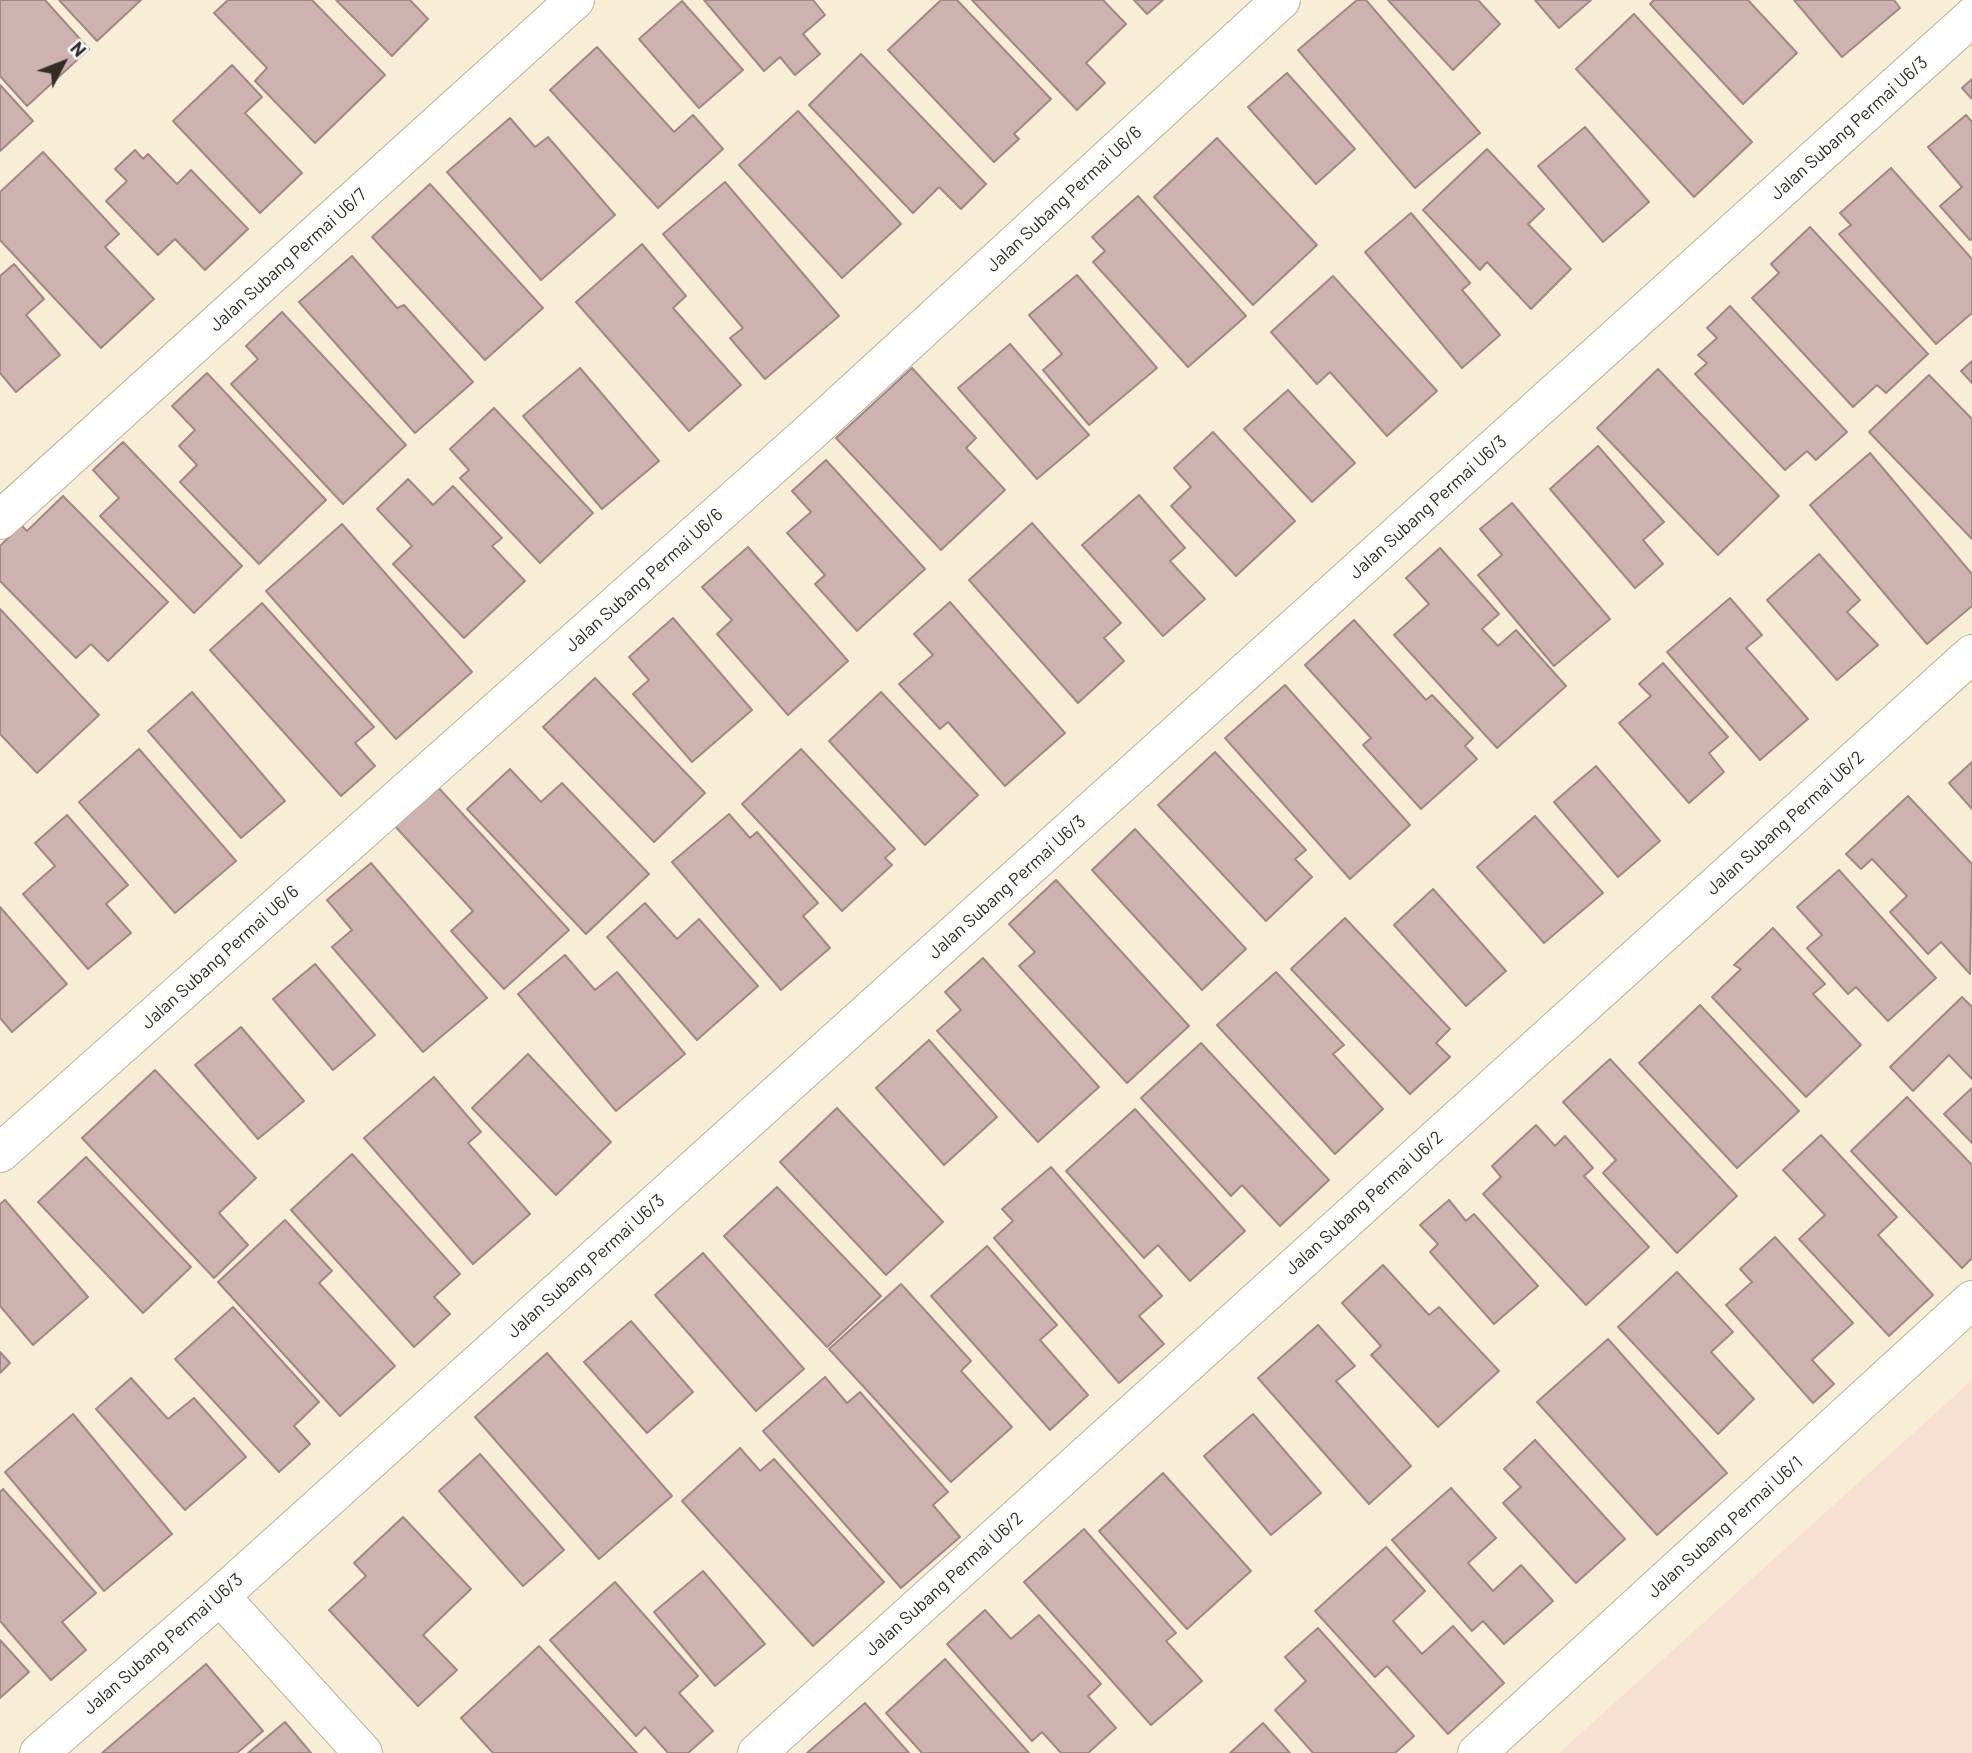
<!DOCTYPE html>
<html>
<head>
<meta charset="utf-8">
<style>
	body { margin:0 }
	#map { position:relative; width:1972px; height:1753px; overflow:hidden; background:#f8eed6; font-family:Barlow,sans-serif }
	canvas { display:block }
	.north { position:absolute; left:28px; top:28px; width:70px; height:70px; -webkit-text-stroke:5px #fff; paint-order:stroke; rotate:48deg; font-size:19px; font-weight:700; line-height:28px; text-align:center; color:#322e25 }
	.north::after { content:''; display:block; margin:auto; width:24px; height:32px; background:#322e25; clip-path:polygon(50% 0,100% 100%,50% 72%,0 100%) }
</style>
</head>
<body>
<div id="map">
<canvas width="1972" height="1753"></canvas>
<div class="north">N</div>
</div>
<script>
const ctx = document.querySelector('canvas').getContext('2d');
ctx.lineJoin = 'round';
function paint(path, color) {
  ctx.fillStyle = color;
  ctx.fill(path, 'evenodd');
}
function toPath(rows) {
  const path = new Path2D();
  for (const r of rows) {
    path.moveTo(r[0], r[1]);
    for (let i = 2; i < r.length; i += 2) path.lineTo(r[i], r[i + 1]);
  }
  return path;
}
function trace(path, color, width, dash) {
  ctx.strokeStyle = color;
  ctx.lineWidth = width;
  ctx.lineCap = dash ? 'butt' : 'round';
  ctx.setLineDash(dash || []);
  ctx.stroke(path);
}
function label(font, color, halo, rows, align = 'center') {
  ctx.font = font + ' Barlow,sans-serif';
  ctx.lineWidth = 6;
  ctx.setLineDash([]);
  ctx.textBaseline = 'middle';
  ctx.strokeStyle = halo;
  ctx.fillStyle = color;
  for (const [text, x, y, turn = 0] of rows) {
    ctx.save();
    ctx.translate(x, y);
    ctx.rotate((+turn || 0) * Math.PI / 180);
    ctx.textAlign = isNaN(turn) ? turn : align;
    if (halo) ctx.strokeText(text, 0, 0);
    ctx.fillText(text, 0, 0);
    ctx.restore();
  }
}
const industrial = toPath([
	[1972,1380,1972,1753,1559,1753]
]);
const building = toPath([
	[0,0,45,0,89,49,27,106,0,76,0,0],
	[59,0,141,0,97,41,59,0],
	[228,0,312,0,385,75,315,143,255,81,267,68,214,13,228,0],
	[336,0,410,0,428,19,392,56,336,0],
	[704,0,813,0,825,15,803,34,820,54,795,75,780,57,764,71,704,0],
	[941,0,957,0,1051,99,1014,134,1019,139,994,162,888,50,941,0],
	[972,0,1103,0,1126,24,1086,63,1105,83,1077,110,972,0],
	[1134,0,1163,0,1147,14,1134,0],
	[1357,0,1366,0,1480,133,1415,188,1298,50,1357,0],
	[1388,0,1478,0,1500,24,1453,70,1388,0],
	[1535,0,1591,0,1559,28,1535,0],
	[1654,0,1748,0,1797,53,1743,104,1650,4,1654,0],
	[1794,0,1894,0,1900,8,1842,57,1794,0],
	[682,1,743,70,699,108,639,39,682,1],
	[1634,14,1752,142,1694,197,1576,69,1634,14],
	[597,47,674,132,693,115,723,149,658,208,550,90,597,47],
	[861,54,986,184,961,209,939,187,913,213,809,105,861,54],
	[232,65,262,97,245,113,302,173,260,213,173,121,232,65],
	[1287,73,1355,149,1316,184,1248,107,1287,73],
	[1972,79,1972,99,1962,88,1972,79],
	[0,85,33,121,0,151,0,85],
	[798,111,901,224,842,278,739,165,798,111],
	[1966,115,1972,122,1972,238,1970,240,1940,206,1962,187,1928,147,1966,115],
	[510,118,535,147,548,137,615,215,541,280,447,172,510,118],
	[1585,127,1649,202,1603,242,1538,166,1585,127],
	[1217,138,1317,245,1253,305,1154,197,1217,138],
	[1487,149,1544,209,1528,224,1571,269,1531,309,1487,262,1480,270,1423,210,1487,149],
	[135,150,143,159,148,154,177,184,191,170,248,229,205,270,175,239,158,255,106,201,127,181,115,169,135,150],
	[43,152,119,234,105,247,154,299,101,348,0,240,0,192,43,152],
	[1891,168,1972,259,1972,313,1936,344,1839,234,1851,225,1840,213,1891,168],
	[725,182,839,316,765,379,730,338,743,328,663,234,725,182],
	[430,184,543,308,485,360,372,237,430,184],
	[1138,196,1246,316,1188,367,1093,262,1105,251,1092,237,1138,196],
	[1411,213,1470,283,1462,290,1500,335,1462,368,1365,252,1411,213],
	[1810,227,1928,354,1886,393,1877,385,1853,407,1752,298,1779,273,1771,264,1810,227],
	[642,244,686,296,673,308,741,385,689,431,576,302,642,244],
	[352,256,397,308,404,305,473,382,415,433,299,302,352,256],
	[14,264,44,299,26,315,60,355,16,392,0,373,0,276,14,264],
	[1077,275,1157,368,1089,425,1043,370,1062,354,1029,315,1077,275],
	[1333,276,1437,391,1387,436,1330,372,1317,384,1271,332,1333,276],
	[1730,306,1847,432,1816,460,1807,451,1785,470,1695,374,1707,363,1698,355,1717,338,1707,328,1730,306],
	[282,312,406,445,343,504,231,384,258,359,246,346,282,312],
	[1010,344,1089,435,1037,479,958,388,1010,344],
	[1972,361,1972,383,1961,371,1972,361],
	[580,368,659,461,602,509,523,416,580,368],
	[912,368,976,438,966,448,1005,490,941,550,836,438,912,368],
	[1658,369,1779,496,1718,555,1597,428,1658,369],
	[207,373,326,500,259,564,180,482,197,465,179,446,195,430,172,406,207,373],
	[1929,375,1972,419,1972,539,1869,432,1929,375],
	[1288,390,1355,463,1312,502,1244,429,1288,390],
	[494,408,593,513,540,563,460,478,469,470,450,449,494,408],
	[1213,432,1295,521,1236,576,1171,506,1191,487,1174,468,1213,432],
	[123,442,242,566,194,613,100,516,119,498,93,470,123,442],
	[1598,446,1664,522,1643,540,1663,564,1635,588,1550,489,1598,446],
	[1870,453,1972,574,1972,606,1927,644,1810,505,1870,453],
	[826,460,925,569,857,631,815,584,825,575,787,533,811,512,792,491,826,460],
	[408,479,433,505,453,486,502,538,492,546,525,581,464,638,393,564,412,546,377,509,408,479],
	[1139,495,1185,548,1170,561,1205,599,1163,636,1082,545,1139,495],
	[63,496,168,602,108,661,91,644,76,658,0,581,0,546,21,525,27,531,63,496],
	[1512,503,1610,619,1554,666,1478,575,1502,555,1480,529,1512,503],
	[1032,523,1121,623,1104,638,1124,661,1078,703,969,580,1032,523],
	[342,524,472,672,396,739,266,591,342,524],
	[748,547,848,661,788,715,717,634,732,620,702,587,748,547],
	[1440,548,1499,614,1482,629,1498,646,1516,630,1566,686,1497,748,1394,635,1429,604,1406,578,1440,548],
	[1819,554,1860,600,1847,612,1878,645,1837,680,1767,600,1819,554],
	[1730,598,1762,635,1746,648,1808,719,1760,760,1667,652,1730,598],
	[950,602,1065,733,1005,786,948,722,940,729,899,684,933,655,914,634,950,602],
	[262,603,374,727,355,743,375,766,341,796,210,650,262,603],
	[0,609,99,715,37,773,0,734,0,609],
	[673,618,752,710,692,762,633,694,649,680,629,657,673,618],
	[1354,620,1426,700,1432,695,1473,738,1465,746,1477,759,1421,809,1363,745,1371,738,1305,665,1354,620],
	[1663,663,1728,737,1709,753,1724,772,1689,803,1619,723,1651,696,1639,684,1663,663],
	[595,678,705,793,654,842,543,727,595,678],
	[1285,685,1410,825,1350,879,1225,738,1285,685],
	[192,692,285,801,241,838,148,731,192,692],
	[881,692,978,795,925,845,829,741,881,692],
	[139,749,236,861,175,913,79,802,139,749],
	[801,749,895,849,885,858,892,865,842,911,742,804,801,749],
	[1215,752,1306,850,1295,859,1312,877,1266,921,1158,805,1215,752],
	[1972,762,1972,809,1949,783,1972,762],
	[1596,766,1660,841,1618,877,1554,802,1596,766],
	[510,769,541,802,562,783,649,874,586,934,467,809,510,769],
	[436,785,569,930,504,989,451,931,473,911,393,824,436,785],
	[1908,796,1972,864,1970,974,1941,942,1928,954,1890,912,1907,896,1872,859,1861,869,1846,854,1908,796],
	[729,814,750,838,757,832,818,903,803,916,830,948,781,990,672,862,729,814],
	[67,815,128,885,106,904,131,933,88,969,23,894,55,866,35,843,67,815],
	[1535,816,1603,893,1544,943,1477,867,1535,816],
	[1135,829,1246,949,1202,990,1092,870,1135,829],
	[371,863,487,998,423,1052,332,947,352,930,327,900,371,863],
	[1839,870,1936,978,1888,1021,1856,987,1848,994,1807,948,1822,935,1797,907,1839,870],
	[1056,880,1189,1026,1127,1083,1019,966,1035,952,1009,924,1056,880],
	[1433,889,1506,971,1466,1006,1394,925,1433,889],
	[645,903,677,939,699,919,758,986,697,1040,607,937,645,903],
	[0,907,67,984,12,1032,0,1018,0,907],
	[1345,918,1450,1029,1436,1043,1450,1057,1410,1094,1291,969,1345,918],
	[1773,928,1825,984,1813,994,1861,1045,1806,1097,1712,997,1741,969,1734,965,1773,928],
	[565,955,595,990,617,972,685,1054,616,1111,518,994,565,955],
	[983,958,1099,1087,1038,1142,937,1031,961,1010,945,992,983,958],
	[315,964,375,1035,333,1070,273,999,315,964],
	[1276,972,1344,1045,1333,1054,1383,1109,1335,1154,1217,1025,1276,972],
	[1962,997,1972,1007,1972,1079,1949,1055,1913,1091,1890,1067,1962,997],
	[1700,1005,1799,1111,1737,1168,1639,1063,1700,1005],
	[241,1027,304,1101,258,1139,195,1065,241,1027],
	[929,1040,997,1117,944,1165,876,1088,929,1040],
	[1201,1043,1329,1180,1280,1226,1242,1185,1231,1196,1141,1098,1201,1043],
	[528,1054,611,1142,556,1195,472,1108,528,1054],
	[1610,1059,1737,1196,1677,1253,1603,1173,1616,1160,1563,1102,1610,1059],
	[155,1070,256,1178,219,1213,248,1245,214,1278,82,1138,155,1070],
	[434,1077,481,1132,468,1143,530,1214,473,1264,364,1138,434,1077],
	[1972,1088,1972,1143,1944,1114,1972,1088],
	[1907,1097,1972,1165,1972,1258,1962,1268,1851,1151,1907,1097],
	[837,1108,943,1222,886,1275,780,1162,837,1108],
	[1135,1109,1245,1231,1190,1281,1158,1245,1144,1258,1066,1171,1135,1109],
	[1536,1125,1555,1146,1565,1136,1593,1168,1584,1176,1649,1247,1586,1305,1483,1194,1501,1177,1492,1166,1536,1125],
	[1821,1135,1897,1217,1878,1235,1933,1295,1889,1336,1799,1239,1825,1215,1783,1170,1821,1135],
	[352,1154,460,1274,434,1297,450,1314,414,1347,291,1210,352,1154],
	[86,1157,191,1267,143,1313,38,1202,86,1157],
	[1051,1167,1162,1296,1139,1316,1164,1344,1119,1383,994,1238,1013,1221,1002,1209,1051,1167],
	[777,1187,881,1296,827,1347,724,1236,777,1187],
	[5,1200,88,1297,33,1345,0,1306,0,1204,5,1200],
	[1449,1200,1466,1221,1474,1214,1538,1286,1494,1324,1430,1252,1438,1244,1420,1225,1449,1200],
	[285,1220,332,1271,319,1283,395,1366,340,1416,218,1282,285,1220],
	[1775,1237,1853,1323,1812,1360,1834,1384,1813,1403,1726,1305,1752,1282,1740,1269,1775,1237],
	[987,1246,1057,1325,1040,1340,1088,1395,1050,1430,931,1296,987,1246],
	[703,1253,804,1369,756,1411,655,1295,703,1253],
	[1383,1265,1429,1315,1439,1307,1499,1371,1438,1427,1371,1355,1381,1346,1342,1303,1383,1265],
	[1677,1272,1733,1332,1711,1352,1754,1399,1718,1434,1618,1327,1677,1272],
	[901,1284,971,1361,961,1371,1012,1427,951,1482,829,1349,901,1284],
	[233,1307,319,1402,294,1426,310,1444,279,1472,175,1359,233,1307],
	[631,1321,693,1392,647,1433,584,1362,631,1321],
	[1318,1325,1355,1366,1336,1381,1411,1466,1369,1504,1258,1378,1318,1325],
	[1608,1339,1727,1473,1657,1535,1537,1402,1608,1339],
	[0,1352,10,1363,0,1373,0,1352],
	[547,1353,672,1496,599,1559,475,1417,547,1353],
	[825,1377,847,1403,860,1392,948,1492,933,1505,960,1537,901,1588,763,1431,825,1377],
	[131,1378,168,1419,194,1398,246,1457,185,1510,96,1409,131,1378],
	[73,1414,172,1534,104,1591,5,1472,73,1414],
	[1253,1414,1321,1493,1271,1535,1204,1456,1253,1414],
	[1535,1440,1625,1539,1576,1583,1503,1503,1521,1487,1504,1469,1535,1440],
	[740,1448,760,1471,774,1459,884,1582,813,1646,682,1501,740,1448],
	[480,1454,564,1550,523,1586,439,1491,480,1454],
	[1163,1473,1251,1571,1187,1629,1099,1531,1163,1473],
	[1451,1488,1496,1538,1468,1563,1493,1591,1521,1565,1553,1601,1504,1644,1483,1621,1472,1631,1392,1540,1451,1488],
	[3,1489,96,1593,62,1622,86,1650,51,1680,0,1621,0,1492,3,1489],
	[403,1517,471,1589,423,1635,457,1670,418,1706,329,1610,366,1576,354,1563,403,1517],
	[1084,1529,1176,1633,1166,1641,1202,1681,1151,1725,1024,1582,1084,1529],
	[1386,1547,1425,1591,1393,1621,1422,1654,1453,1626,1504,1683,1448,1734,1387,1666,1375,1677,1315,1611,1386,1547],
	[703,1571,765,1644,715,1686,654,1612,703,1571],
	[615,1582,698,1676,679,1693,713,1731,688,1753,668,1753,645,1727,636,1736,550,1640,615,1582],
	[985,1610,1011,1639,1039,1615,1101,1684,1088,1696,1116,1728,1088,1753,1061,1753,1042,1732,1032,1741,947,1644,985,1610],
	[1318,1628,1414,1736,1395,1753,1313,1753,1275,1710,1306,1681,1285,1657,1318,1628],
	[0,1640,29,1672,0,1698,0,1640],
	[539,1646,637,1753,493,1753,461,1718,539,1646],
	[945,1659,1029,1753,922,1753,886,1713,945,1659],
	[206,1664,263,1731,237,1753,102,1753,206,1664],
	[865,1703,909,1753,807,1753,865,1703],
	[285,1722,311,1753,248,1753,285,1722],
	[1263,1723,1290,1753,1230,1753,1263,1723]
]);
const minor = toPath([
	[0,520,575,0],
	[0,1153,807,435,1281,0],
	[220,1596,363,1753],
	[39,1753,220,1596,1972,17],
	[757,1753,1972,654],
	[1477,1753,1972,1300]
]);
const streetNames = [
	["Jalan Subang Permai U6/3",1849,128,-42],
	["Jalan Subang Permai U6/6",1064,199,-43],
	["Jalan Subang Permai U6/7",288,260,-42],
	["Jalan Subang Permai U6/3",1428,507,-42],
	["Jalan Subang Permai U6/6",644,580,-42],
	["Jalan Subang Permai U6/2",1785,823,-42],
	["Jalan Subang Permai U6/3",1007,887,-42],
	["Jalan Subang Permai U6/6",220,957,-42],
	["Jalan Subang Permai U6/2",1364,1203,-42],
	["Jalan Subang Permai U6/3",586,1266,-42],
	["Jalan Subang Permai U6/1",1725,1527,-42],
	["Jalan Subang Permai U6/2",944,1584,-42],
	["Jalan Subang Permai U6/3",163,1644,-41]
];
paint(industrial, '#f6e0d2');
paint(building, '#ceb2b0');
trace(building, '#a28785', 2);
trace(minor, '#bbb29b', 40);
trace(minor, '#fff', 38);
label('18px', '#322e25', '#fff', streetNames);
</script>
</body>
</html>
